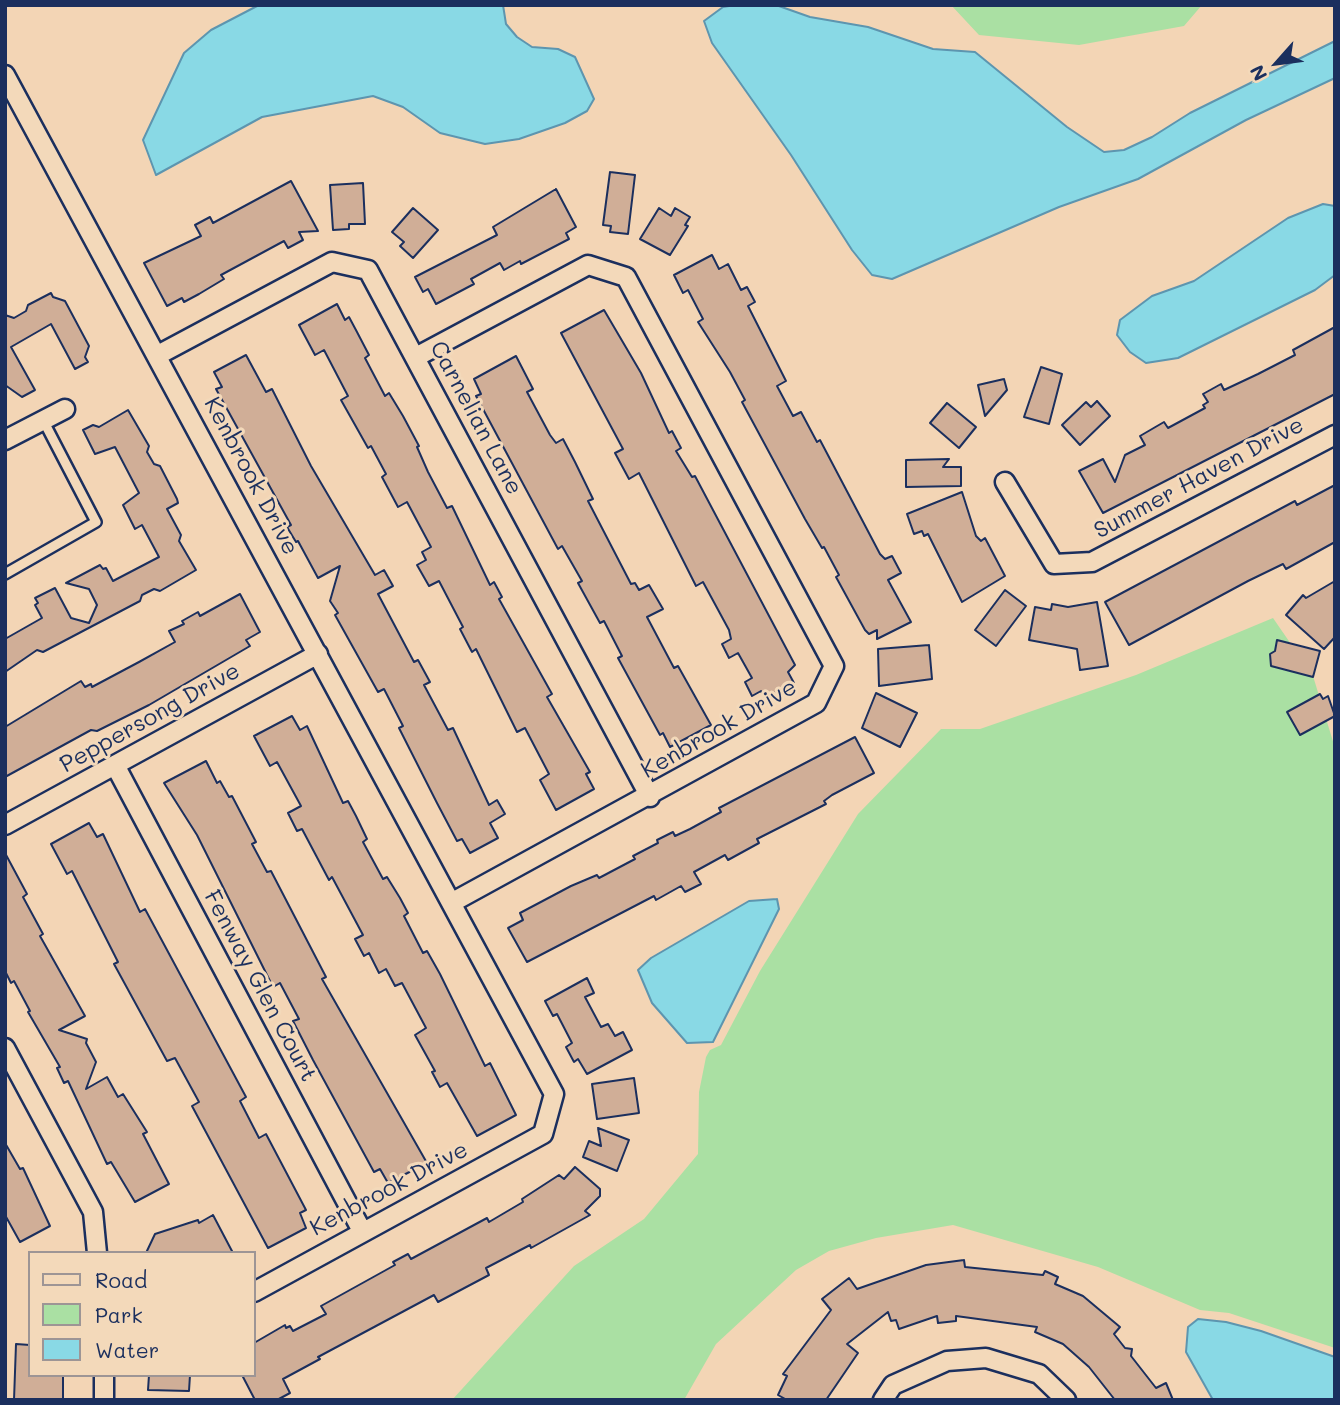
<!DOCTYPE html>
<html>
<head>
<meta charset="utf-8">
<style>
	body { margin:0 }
	#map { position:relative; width:1340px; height:1405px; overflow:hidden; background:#f3d5b5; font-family:Mali,sans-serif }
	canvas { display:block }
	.frame { position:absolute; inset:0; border:7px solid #1b2f5e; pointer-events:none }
	.legend { position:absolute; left:28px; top:1251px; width:228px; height:126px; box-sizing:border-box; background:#f3d9ba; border:2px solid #9d9595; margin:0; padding:9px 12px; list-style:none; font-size:21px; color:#1b2f5e }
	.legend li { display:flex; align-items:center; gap:14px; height:35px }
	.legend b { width:35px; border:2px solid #9d9595 }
	.north { position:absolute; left:1242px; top:28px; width:70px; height:70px; -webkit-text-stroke:5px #f3d9ba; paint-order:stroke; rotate:242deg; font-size:19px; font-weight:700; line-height:28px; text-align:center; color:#1b2f5e }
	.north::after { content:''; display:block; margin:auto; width:24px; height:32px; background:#1b2f5e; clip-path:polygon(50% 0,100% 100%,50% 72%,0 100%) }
</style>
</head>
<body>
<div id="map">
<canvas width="1340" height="1405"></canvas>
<div class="frame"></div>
<ul class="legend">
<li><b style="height:9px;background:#f3d9ba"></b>Road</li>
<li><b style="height:19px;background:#aae0a3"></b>Park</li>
<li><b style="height:19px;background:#89d9e5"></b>Water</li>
</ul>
<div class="north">N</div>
</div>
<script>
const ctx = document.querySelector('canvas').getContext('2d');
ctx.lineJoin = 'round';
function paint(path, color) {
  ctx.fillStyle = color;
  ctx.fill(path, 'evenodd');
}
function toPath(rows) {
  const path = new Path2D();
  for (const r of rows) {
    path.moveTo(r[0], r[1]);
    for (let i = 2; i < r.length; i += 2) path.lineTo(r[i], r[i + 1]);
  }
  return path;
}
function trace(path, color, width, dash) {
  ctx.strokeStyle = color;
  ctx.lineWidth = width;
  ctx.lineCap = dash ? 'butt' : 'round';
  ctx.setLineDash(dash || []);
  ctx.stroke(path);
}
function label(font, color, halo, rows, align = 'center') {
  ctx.font = font + ' Mali,sans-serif';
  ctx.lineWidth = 6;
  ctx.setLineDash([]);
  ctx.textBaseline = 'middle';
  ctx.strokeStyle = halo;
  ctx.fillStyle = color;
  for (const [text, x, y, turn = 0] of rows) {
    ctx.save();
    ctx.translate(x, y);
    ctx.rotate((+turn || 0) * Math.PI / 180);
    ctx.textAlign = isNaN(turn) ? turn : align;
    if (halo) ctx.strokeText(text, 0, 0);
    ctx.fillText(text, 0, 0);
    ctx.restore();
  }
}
const green = toPath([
	[951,5,1202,5,1184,26,1079,45,979,35],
	[1273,618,1313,676,1335,748,1335,1348,1229,1313,1200,1310,1098,1267,953,1225,876,1238,829,1251,796,1270,716,1344,684,1400,452,1400,574,1266,644,1219,698,1154,699,1092,706,1057,710,1050,721,1045,760,971,858,814,941,729,980,729,1136,675]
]);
const water = toPath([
	[259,5,503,5,506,24,517,37,532,47,558,49,575,57,594,99,587,111,565,123,519,139,485,144,440,133,403,107,373,96,262,117,156,175,143,140,184,53,211,30,259,5],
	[735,5,776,5,810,17,868,27,933,49,975,52,1067,127,1104,152,1124,150,1152,137,1190,113,1335,41,1335,78,1246,120,1138,179,1059,207,892,279,872,275,852,250,791,155,712,43,704,21,723,7,735,5],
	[1323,204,1335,206,1335,275,1315,290,1178,358,1146,363,1130,352,1117,335,1120,320,1152,296,1194,281,1288,218,1323,204],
	[777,899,779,909,713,1042,687,1043,652,1003,638,970,651,958,749,901,777,899],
	[1198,1319,1226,1322,1261,1331,1335,1357,1335,1400,1213,1400,1186,1352,1188,1327,1198,1319]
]);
const building = toPath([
	[610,172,635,175,628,234,610,232,611,226,603,225,610,172],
	[291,181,318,231,299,232,303,240,288,248,284,241,221,275,224,279,199,294,184,302,182,298,167,306,144,263,201,236,195,225,210,217,213,223,291,181],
	[363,183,365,224,349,224,349,229,333,230,330,185,363,183],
	[556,189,576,227,566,233,569,239,521,264,520,261,504,270,500,263,471,279,474,284,436,304,428,289,423,292,415,277,497,235,493,227,556,189],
	[413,208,438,230,413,258,400,246,404,242,392,232,413,208],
	[659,208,671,216,675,208,690,217,685,225,688,226,670,255,640,239,659,208],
	[712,255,719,269,728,264,741,290,747,287,755,302,748,306,786,381,777,386,793,416,801,412,817,442,820,440,880,554,885,559,892,556,901,573,888,580,911,622,877,639,877,630,869,634,865,630,836,577,839,575,824,547,822,548,805,519,742,402,745,400,730,372,698,322,703,319,688,290,683,293,674,275,712,255],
	[51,293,53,297,65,301,89,346,85,357,88,362,75,369,51,324,11,347,35,390,22,397,5,385,5,315,14,318,26,311,28,305,51,293],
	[337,304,345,320,349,317,357,332,369,355,365,358,385,396,389,393,403,416,419,446,417,447,428,472,447,508,452,506,490,585,494,582,502,597,499,599,552,694,547,697,590,772,586,774,594,789,556,810,540,780,549,774,525,728,517,732,476,649,472,652,460,629,463,627,439,581,429,586,417,565,426,560,422,552,431,547,407,502,398,507,382,477,386,474,371,446,368,448,341,400,348,396,324,350,315,355,299,325,337,304],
	[604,310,641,373,669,433,672,431,681,448,676,451,692,477,695,476,795,665,788,672,794,683,765,698,761,691,752,696,745,682,752,678,738,653,729,658,722,644,731,639,729,630,703,582,696,586,639,473,629,479,615,453,623,449,561,333,604,310],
	[1335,327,1335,394,1103,513,1079,471,1103,459,1115,482,1125,455,1145,445,1140,436,1164,422,1168,428,1205,408,1203,405,1208,402,1203,394,1221,384,1224,390,1258,374,1295,355,1293,350,1335,327],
	[246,355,266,392,272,389,311,466,375,575,384,570,393,586,378,594,414,662,418,660,430,682,424,685,448,730,453,728,489,805,497,800,505,814,490,823,498,838,470,853,462,839,457,841,437,803,399,728,403,726,384,689,378,692,335,615,338,613,330,601,340,566,318,578,298,541,296,542,287,527,291,525,216,389,222,387,214,372,246,355],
	[516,356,533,389,527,392,550,435,556,443,563,439,575,462,593,499,588,501,631,584,635,583,639,590,649,585,663,609,647,617,674,668,678,666,711,725,670,747,663,733,660,735,618,658,622,656,604,621,600,623,578,583,582,581,562,546,558,549,476,396,481,394,474,379,516,356],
	[1041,367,1062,374,1049,424,1024,417,1041,367],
	[1004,379,1007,390,985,416,978,385,1004,379],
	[1097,401,1110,416,1080,445,1062,425,1086,402,1091,407,1097,401],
	[947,403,976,427,959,448,930,423,947,403],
	[128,410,149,446,147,452,154,464,160,466,177,499,178,503,167,509,181,535,179,541,196,570,160,591,154,589,142,595,140,601,43,652,37,650,5,672,5,639,42,618,35,605,38,603,35,598,55,588,71,618,89,623,97,605,89,589,66,583,100,565,103,569,106,568,113,581,159,557,142,525,135,529,123,505,139,493,115,447,95,454,83,430,93,425,99,427,128,410],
	[949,459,943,467,961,467,961,486,906,487,906,460,949,459],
	[1335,485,1335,542,1286,569,1283,564,1248,581,1129,645,1105,602,1295,501,1297,505,1335,485],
	[962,492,976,536,981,541,985,538,1005,576,962,602,928,534,924,536,922,531,914,534,907,514,962,492],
	[1335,581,1335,637,1324,649,1286,615,1303,595,1306,598,1335,581],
	[1005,590,1026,606,996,646,975,630,1005,590],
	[240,594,260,632,246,640,250,646,149,705,97,731,91,730,5,777,5,727,81,681,85,687,91,684,92,687,139,662,175,642,169,631,184,624,182,621,198,612,200,616,240,594],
	[1097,602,1108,666,1080,670,1077,649,1029,640,1035,607,1051,610,1052,604,1068,607,1097,602],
	[1277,640,1320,651,1313,677,1271,666,1270,654,1275,651,1277,640],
	[929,645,932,679,879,686,878,649,929,645],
	[876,693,917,713,900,747,862,728,876,693],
	[1320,694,1323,699,1328,696,1335,716,1300,735,1287,712,1320,694],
	[292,716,300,730,307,726,343,803,348,801,356,816,367,839,363,842,383,879,387,877,400,898,408,913,404,916,423,953,427,951,440,974,485,1066,490,1063,516,1115,477,1136,447,1083,440,1087,432,1072,435,1071,415,1035,426,1028,402,983,395,986,386,969,379,973,369,953,364,956,355,939,363,935,332,877,329,880,302,829,297,831,288,813,301,806,277,762,270,766,254,736,292,716],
	[855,737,874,773,832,795,824,801,826,804,757,839,759,843,728,860,725,855,694,872,701,884,685,892,681,886,656,900,654,896,527,962,508,928,523,920,520,913,571,886,597,875,599,878,635,859,633,856,658,843,657,840,673,832,675,836,690,829,721,812,719,808,855,737],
	[206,761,217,783,220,781,229,797,232,796,256,842,252,844,267,872,271,871,326,977,322,979,427,1163,388,1183,380,1169,374,1172,313,1060,293,1021,299,1019,280,983,273,987,197,835,164,783,206,761],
	[89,823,97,837,103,834,140,912,145,909,246,1097,240,1101,259,1138,266,1134,306,1210,300,1213,306,1228,268,1248,192,1106,199,1102,175,1058,167,1061,114,964,118,962,72,871,67,874,51,844,89,823],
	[5,853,27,894,23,897,43,934,40,936,85,1016,59,1030,87,1039,86,1043,96,1062,86,1089,107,1077,118,1097,123,1094,147,1132,143,1134,169,1184,135,1202,111,1162,107,1164,68,1081,64,1083,57,1068,60,1067,28,1012,30,1011,14,981,11,983,5,971,5,853],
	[587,978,594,993,585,997,601,1027,608,1024,615,1036,623,1032,632,1050,587,1074,578,1059,574,1062,566,1047,572,1043,557,1014,553,1016,545,1001,587,978],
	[634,1078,639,1113,597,1119,592,1084,634,1078],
	[598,1128,629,1140,617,1171,583,1157,589,1141,601,1146,598,1128],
	[5,1143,20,1169,23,1168,50,1226,20,1242,5,1215,5,1143],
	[575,1167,600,1189,600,1196,585,1211,590,1215,531,1248,530,1245,486,1268,489,1275,438,1302,434,1295,318,1357,320,1359,283,1379,290,1393,277,1400,255,1400,242,1375,254,1375,254,1343,285,1325,286,1328,290,1326,293,1331,326,1314,321,1306,395,1265,393,1262,408,1254,411,1259,487,1218,489,1222,523,1202,522,1199,559,1175,564,1179,575,1167],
	[213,1215,233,1253,146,1253,155,1234,198,1220,199,1223,213,1215],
	[964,1260,965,1267,1043,1275,1045,1271,1058,1277,1055,1284,1083,1296,1120,1327,1114,1334,1125,1348,1132,1349,1131,1356,1156,1388,1166,1383,1173,1400,1115,1400,1089,1367,1063,1344,1035,1332,1037,1327,956,1316,956,1321,938,1323,937,1316,899,1329,896,1320,891,1321,888,1312,847,1344,858,1353,826,1400,787,1400,778,1395,787,1376,783,1374,831,1310,822,1299,849,1278,857,1289,926,1265,964,1260],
	[16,1344,30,1345,30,1375,63,1375,63,1400,14,1400,16,1344],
	[149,1375,190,1375,189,1391,148,1390,149,1375]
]);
const service = toPath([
	[5,574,96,522,43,420]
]);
const minor = toPath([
	[5,75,554,1094,543,1134,254,1292],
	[158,355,332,262,368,270,650,797],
	[416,357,588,265,626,277,834,666,816,703,451,903],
	[5,440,65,409],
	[1005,482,1054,564,1092,562,1335,435],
	[115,765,362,1231],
	[5,825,318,654],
	[5,1048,93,1212,97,1253],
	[104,1375,104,1400],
	[883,1400,893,1385,947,1361,986,1358,1039,1374,1066,1400]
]);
const streetNames = [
	["Carnelian Lane",476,418,62],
	["Kenbrook Drive",251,476,62],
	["Summer Haven Drive",1199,478,-28],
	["Peppersong Drive",150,718,-29],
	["Kenbrook Drive",719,729,-30],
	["Fenway Glen Court",260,986,62],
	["Kenbrook Drive",389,1189,-28]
];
paint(green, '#aae0a3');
paint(water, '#89d9e5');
trace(water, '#5d95af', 2);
paint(building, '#d0ae97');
trace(building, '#1b2f5e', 2);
trace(service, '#1b2f5e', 14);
trace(minor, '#1b2f5e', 23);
trace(service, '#f3d9ba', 9);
trace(minor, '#f3d9ba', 18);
label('23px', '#1b2f5e', '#f3d9ba', streetNames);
</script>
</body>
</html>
